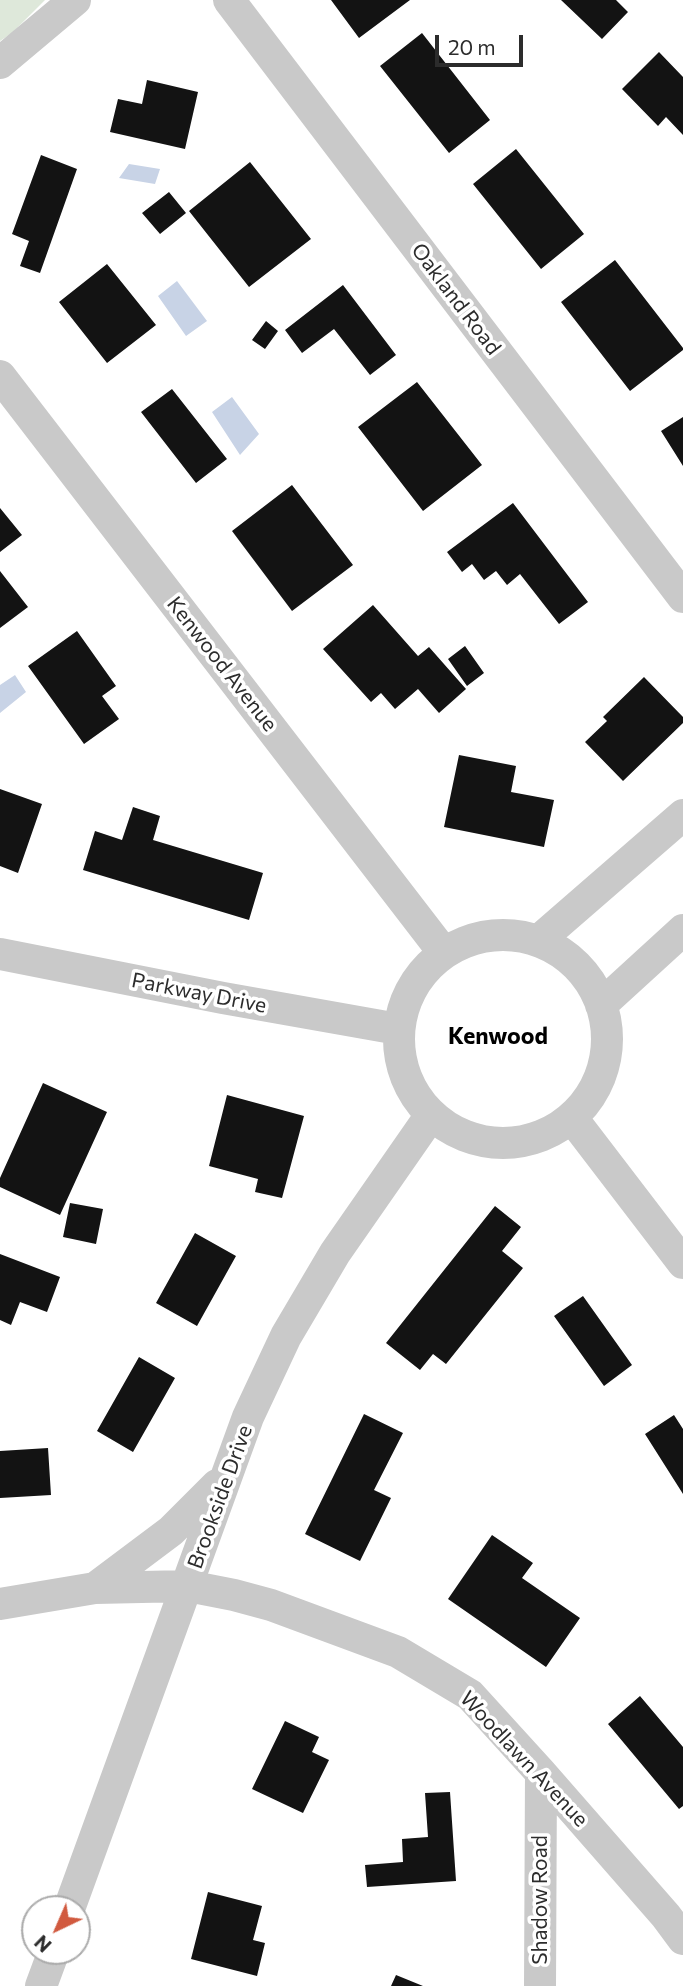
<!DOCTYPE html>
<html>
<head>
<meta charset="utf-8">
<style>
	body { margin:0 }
	#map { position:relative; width:683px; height:1986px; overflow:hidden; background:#fff; font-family:Commissioner,sans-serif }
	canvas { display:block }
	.north { position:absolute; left:21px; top:1895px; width:70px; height:70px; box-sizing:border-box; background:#fff; border:2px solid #ababab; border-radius:50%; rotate:224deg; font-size:19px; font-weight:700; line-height:28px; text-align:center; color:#2c2c2c }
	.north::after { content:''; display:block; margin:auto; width:24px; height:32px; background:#d15a3f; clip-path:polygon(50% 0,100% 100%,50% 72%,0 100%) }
	.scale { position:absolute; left:435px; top:35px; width:88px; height:32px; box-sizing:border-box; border:4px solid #2c2c2c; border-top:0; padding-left:9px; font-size:21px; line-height:24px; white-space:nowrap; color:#2c2c2c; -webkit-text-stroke:5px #fff; paint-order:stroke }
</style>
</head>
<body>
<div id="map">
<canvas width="683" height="1986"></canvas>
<div class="north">N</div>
<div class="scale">20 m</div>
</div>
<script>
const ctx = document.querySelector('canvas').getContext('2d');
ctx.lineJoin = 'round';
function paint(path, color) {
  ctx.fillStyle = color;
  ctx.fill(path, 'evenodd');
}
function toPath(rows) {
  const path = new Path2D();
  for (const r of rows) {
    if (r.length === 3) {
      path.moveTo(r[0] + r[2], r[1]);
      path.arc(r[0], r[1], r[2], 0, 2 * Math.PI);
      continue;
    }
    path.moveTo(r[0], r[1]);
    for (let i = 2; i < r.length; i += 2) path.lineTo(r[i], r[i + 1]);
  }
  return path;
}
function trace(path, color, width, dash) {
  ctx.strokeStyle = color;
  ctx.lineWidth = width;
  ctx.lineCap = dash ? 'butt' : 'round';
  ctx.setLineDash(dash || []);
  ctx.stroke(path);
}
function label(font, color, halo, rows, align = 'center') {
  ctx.font = font + ' Commissioner,sans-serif';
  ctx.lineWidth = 7;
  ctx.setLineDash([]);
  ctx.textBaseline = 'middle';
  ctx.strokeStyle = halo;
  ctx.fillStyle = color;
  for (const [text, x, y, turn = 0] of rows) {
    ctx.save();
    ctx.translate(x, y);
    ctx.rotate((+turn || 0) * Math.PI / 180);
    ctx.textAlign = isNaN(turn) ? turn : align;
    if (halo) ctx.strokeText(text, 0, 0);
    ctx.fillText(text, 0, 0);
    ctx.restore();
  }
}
const green = toPath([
	[0,0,45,0,12,33,0,41]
]);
const water = toPath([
	[129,164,160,169,155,184,119,178],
	[177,281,207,321,186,336,158,296],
	[232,397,259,434,240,455,212,412],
	[15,675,26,692,0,713,0,685]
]);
const building = toPath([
	[331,0,410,0,359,38],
	[561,0,616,0,628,12,602,39],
	[422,33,490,120,449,153,380,66],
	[659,52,683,77,683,135,666,117,658,126,622,89],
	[147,80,198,92,185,149,110,132,118,99,142,104],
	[516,149,584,234,541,269,473,184],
	[41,155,77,169,40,273,20,266,29,241,12,234],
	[250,162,311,239,249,287,189,211],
	[169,192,186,213,160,234,142,213],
	[615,260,683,348,683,350,630,391,561,302],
	[107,264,156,325,107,363,59,302],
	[343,285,396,355,370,375,334,329,302,353,285,330],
	[266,321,278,331,265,349,252,340],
	[417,382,482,465,423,511,358,427],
	[172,389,227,459,196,483,141,412],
	[683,417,683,466,661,431],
	[292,485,353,565,292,611,232,531],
	[513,503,588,602,559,624,520,574,507,585,496,571,484,580,472,564,462,572,447,552],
	[0,508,22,535,0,552],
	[0,571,28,607,0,628],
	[373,605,418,656,429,647,466,689,439,713,418,689,395,709,381,693,371,702,323,649],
	[77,631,116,686,102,696,119,719,84,744,28,666],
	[465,646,484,673,467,686,448,659],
	[644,677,683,717,683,723,623,781,585,742,607,721,603,717],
	[459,755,516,766,511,792,554,800,544,847,444,827],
	[0,789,42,804,18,873,0,866],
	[133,807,160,816,153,840,263,873,249,920,83,870,95,831,122,840],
	[43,1083,107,1112,60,1215,0,1187,0,1178],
	[227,1095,304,1116,282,1198,255,1192,258,1179,209,1166],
	[70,1203,103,1209,96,1244,63,1237],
	[495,1206,521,1227,502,1251,523,1268,446,1364,433,1354,420,1370,386,1343],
	[195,1233,236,1256,197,1326,156,1303],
	[0,1254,60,1277,47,1312,20,1302,11,1325,0,1320],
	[583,1296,632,1365,604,1386,554,1316],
	[139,1357,175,1378,133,1452,97,1431],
	[364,1414,403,1433,374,1490,391,1498,360,1561,305,1534],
	[674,1415,683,1429,683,1494,645,1434],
	[48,1448,51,1495,0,1498,0,1451],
	[492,1535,533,1563,522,1578,580,1618,546,1667,448,1599],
	[640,1696,683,1747,683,1806,679,1809,608,1724],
	[285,1721,319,1737,312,1752,329,1760,303,1813,252,1789],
	[450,1792,456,1881,367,1887,365,1865,403,1862,402,1839,428,1837,425,1793],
	[208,1892,262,1906,253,1940,265,1943,257,1976,191,1959],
	[396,1975,423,1986,391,1986]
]);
const street = toPath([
	[229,0,683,597],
	[0,63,75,0],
	[0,376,444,953],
	[503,1039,104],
	[538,941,683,815],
	[0,954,223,998,398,1029],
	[601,1005,683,930],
	[572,1118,683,1263],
	[95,1588,171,1531,217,1485],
	[0,1604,95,1588,188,1586,234,1595,271,1605,398,1652,470,1695,541,1773,666,1916,683,1939],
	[69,1909,248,1417,286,1336,335,1253,431,1115],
	[41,1986,54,1951],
	[540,1986,541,1773]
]);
const streetNames = [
	["Oakland Road",456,299,53],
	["Kenwood Avenue",222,664,52],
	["Parkway Drive",199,993,11],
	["Brookside Drive",220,1497,-70],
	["Woodlawn Avenue",524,1759,47],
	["Shadow Road",540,1900,-90]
];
const neighbourhoodNames = [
	["Kenwood",498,1036]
];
paint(green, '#dee8da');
paint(water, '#c8d3e6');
paint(building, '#131313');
trace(street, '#c9c9c9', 32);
label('21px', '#2c2c2c', '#fff', streetNames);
label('bold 23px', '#000', '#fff', neighbourhoodNames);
</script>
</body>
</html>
